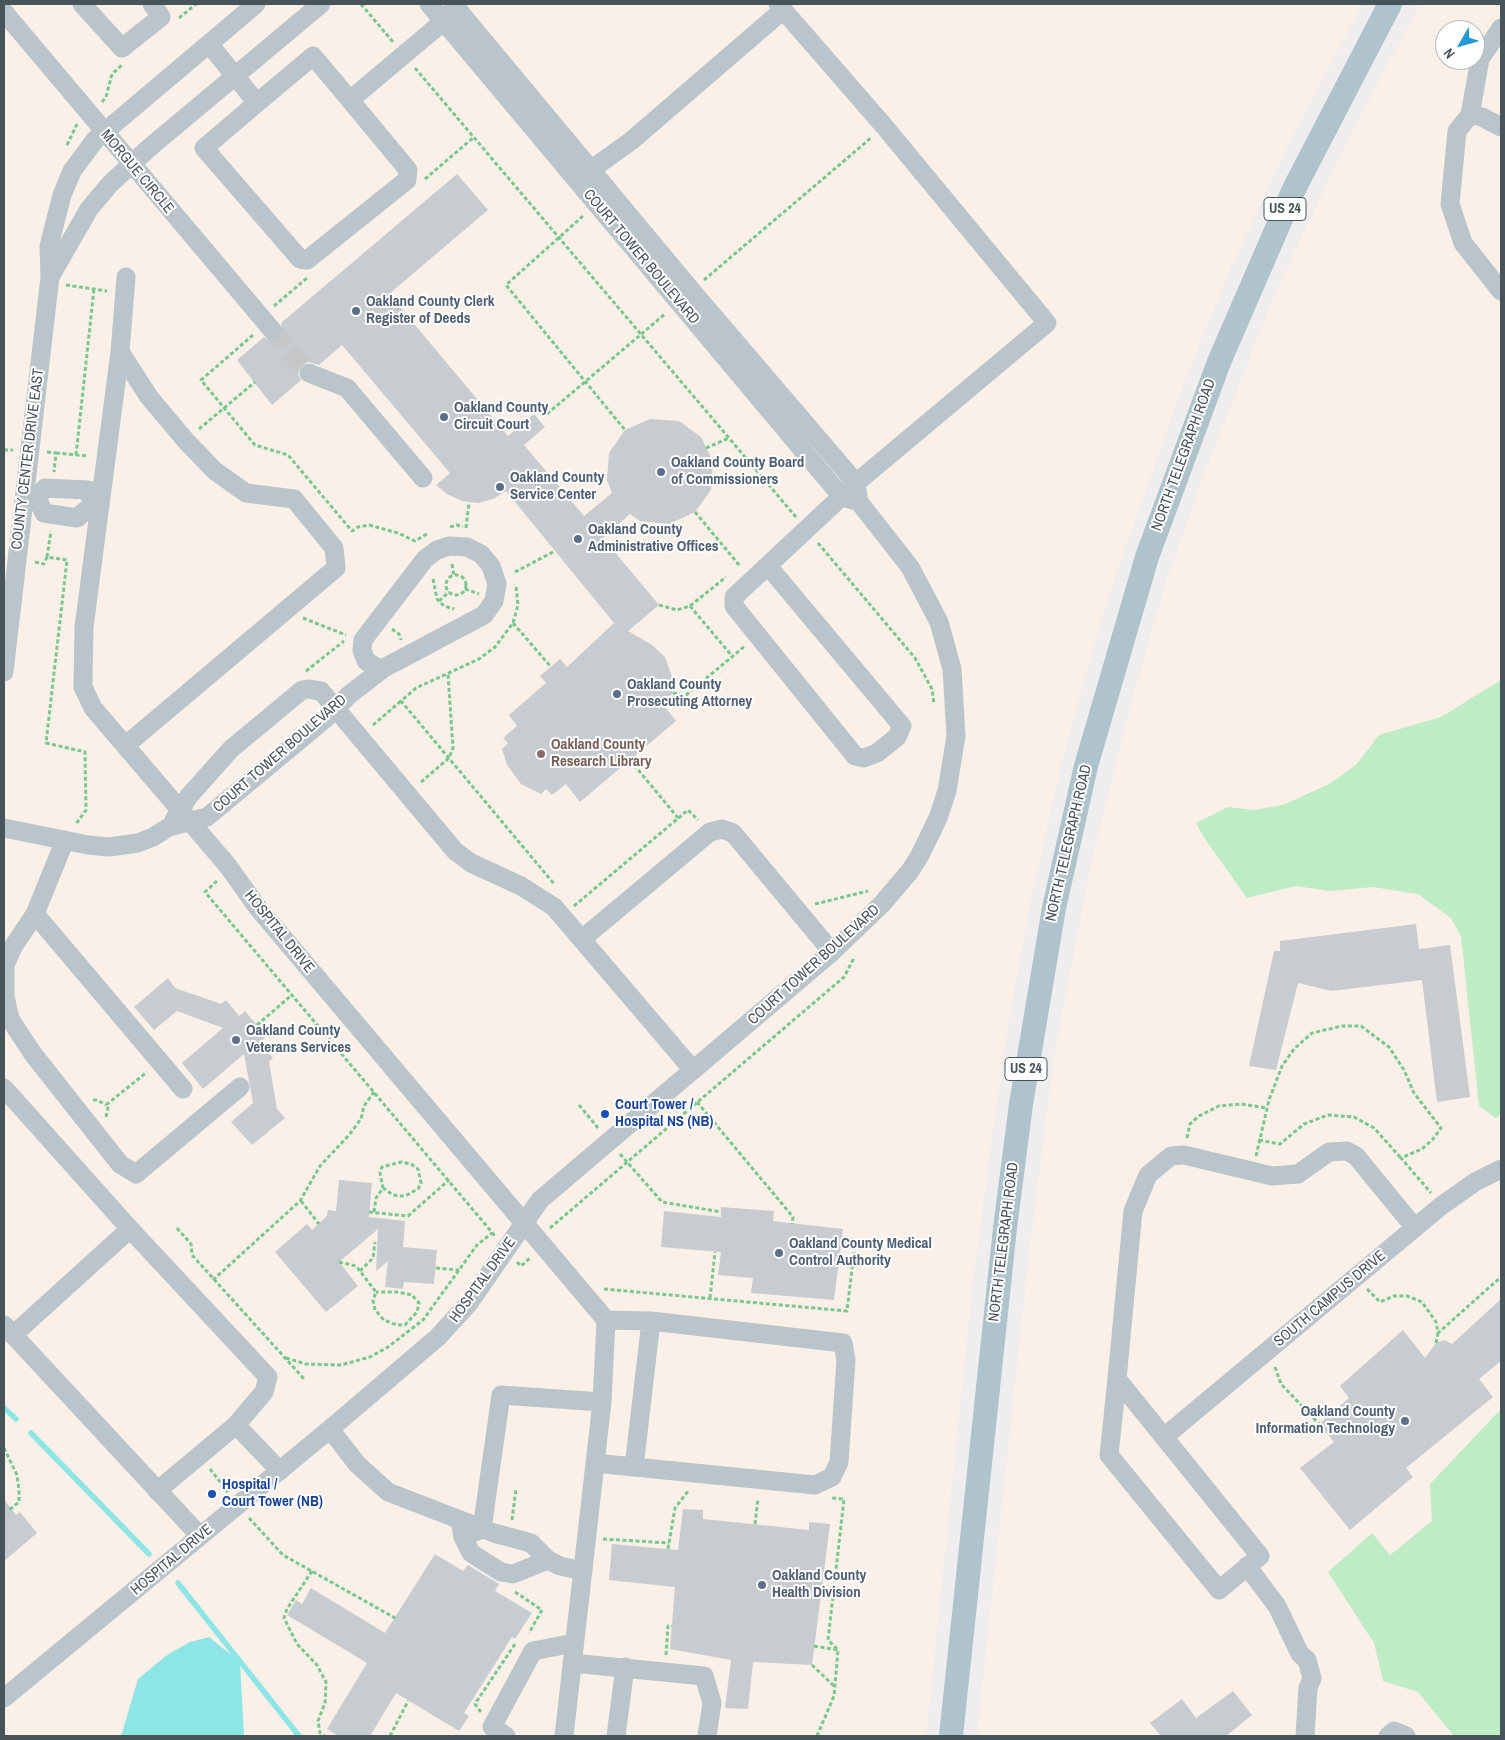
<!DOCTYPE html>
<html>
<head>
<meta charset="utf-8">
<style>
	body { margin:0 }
	#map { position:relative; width:1505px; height:1740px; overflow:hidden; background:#f0edee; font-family:"Archivo Narrow",sans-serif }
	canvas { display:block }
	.frame { position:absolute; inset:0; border:5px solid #47555a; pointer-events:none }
	.north { position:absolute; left:1435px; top:20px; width:50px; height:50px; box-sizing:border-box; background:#fff; border:1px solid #b5bbbd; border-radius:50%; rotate:232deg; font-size:14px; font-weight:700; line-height:20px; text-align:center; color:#47555a }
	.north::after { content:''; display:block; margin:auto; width:18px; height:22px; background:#2399d5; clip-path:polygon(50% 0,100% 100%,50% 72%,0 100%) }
</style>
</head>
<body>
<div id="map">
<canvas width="1505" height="1740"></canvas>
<div class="frame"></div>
<div class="north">N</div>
</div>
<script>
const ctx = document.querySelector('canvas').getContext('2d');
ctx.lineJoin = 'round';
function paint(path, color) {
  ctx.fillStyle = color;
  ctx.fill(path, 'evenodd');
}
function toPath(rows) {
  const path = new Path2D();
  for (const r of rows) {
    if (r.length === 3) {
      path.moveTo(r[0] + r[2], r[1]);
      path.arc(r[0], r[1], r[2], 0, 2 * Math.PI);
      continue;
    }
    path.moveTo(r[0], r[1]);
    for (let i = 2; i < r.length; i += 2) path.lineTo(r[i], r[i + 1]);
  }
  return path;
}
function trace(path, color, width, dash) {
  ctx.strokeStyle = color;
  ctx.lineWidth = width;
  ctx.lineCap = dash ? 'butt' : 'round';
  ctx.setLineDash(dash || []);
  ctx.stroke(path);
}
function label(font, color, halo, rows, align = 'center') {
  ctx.font = font + ' "Archivo Narrow",sans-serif';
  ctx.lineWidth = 4;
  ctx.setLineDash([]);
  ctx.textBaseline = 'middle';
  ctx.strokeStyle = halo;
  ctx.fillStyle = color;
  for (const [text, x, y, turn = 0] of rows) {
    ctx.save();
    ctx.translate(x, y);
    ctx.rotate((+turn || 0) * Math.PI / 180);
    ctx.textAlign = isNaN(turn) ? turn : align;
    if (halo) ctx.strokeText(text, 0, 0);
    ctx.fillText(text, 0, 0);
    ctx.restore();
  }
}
const commercial = toPath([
	[4,4,1362,4,1284,153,1232,265,1187,374,1109,594,1066,745,1032,893,1011,1007,992,1136,972,1288,926,1736,4,1736],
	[1420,4,1501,4,1501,1736,977,1736,1030,1246,1055,1051,1094,849,1131,704,1168,576,1204,474,1277,289,1343,150],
	[1445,30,1475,30,1475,60,1445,60]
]);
const green = toPath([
	[1501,680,1501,1114,1496,1118,1479,1106,1461,936,1451,918,1418,894,1373,887,1330,891,1296,886,1247,898,1205,839,1196,823,1228,807,1254,810,1283,805,1329,784,1356,765,1379,735,1441,717],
	[1501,1409,1501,1736,1454,1736,1418,1692,1383,1681,1374,1643,1328,1572,1372,1533,1390,1555,1432,1521,1430,1484]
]);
const water = toPath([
	[209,1637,240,1662,244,1736,121,1736,138,1679,167,1655,190,1642]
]);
const stream = toPath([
	[4,1408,16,1419],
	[31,1433,149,1554],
	[178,1583,299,1736]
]);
const building = toPath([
	[457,174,488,210,389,294,508,436,534,414,545,427,524,445,584,516,612,493,607,480,609,453,625,430,650,419,679,421,701,437,713,462,711,490,695,512,669,524,640,521,630,514,603,538,659,605,628,631,652,645,665,657,674,682,668,687,673,693,662,703,676,721,580,802,566,784,552,795,546,789,541,794,521,784,507,765,502,749,508,743,503,738,517,726,509,715,546,683,540,676,560,659,567,667,614,623,506,491,493,499,478,503,462,501,447,494,436,485,450,473,342,345,319,365,308,362,302,365,298,374,301,380,272,405,237,360,264,337,269,341,279,339,283,333,281,323],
	[1416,924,1419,949,1450,945,1470,1097,1437,1102,1422,980,1332,991,1298,983,1276,1070,1249,1066,1274,951,1280,951,1280,941],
	[168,978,175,988,221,1004,226,1000,239,1016,245,1011,266,1036,260,1042,273,1058,269,1062,277,1109,285,1118,252,1145,231,1122,253,1103,244,1054,203,1089,182,1063,223,1028,177,1011,154,1030,134,1007],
	[339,1180,372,1183,369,1217,405,1221,403,1247,437,1250,434,1284,404,1282,403,1289,385,1287,388,1261,376,1271,378,1229,339,1262,358,1286,326,1312,275,1252,307,1224,312,1230,327,1216,328,1210,336,1211],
	[721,1207,774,1211,773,1221,843,1229,834,1300,751,1293,753,1278,718,1275,721,1252,661,1247,664,1211,721,1217],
	[1501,1299,1501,1361,1479,1379,1493,1397,1406,1468,1413,1477,1350,1530,1300,1468,1334,1442,1319,1424,1349,1398,1340,1386,1403,1330,1425,1358,1436,1343,1444,1340,1452,1344],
	[4,1499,16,1515,20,1512,37,1533,4,1561],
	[683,1509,703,1510,703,1519,809,1530,809,1522,830,1524,812,1665,753,1662,748,1709,725,1708,731,1660,670,1649,675,1587,609,1580,612,1544,678,1550],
	[435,1554,463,1571,468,1565,499,1584,495,1591,532,1613,515,1639,512,1637,464,1713,469,1716,459,1731,396,1693,370,1736,338,1736,327,1729,367,1663,287,1615,296,1600,302,1604,311,1588,385,1633],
	[1233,1691,1252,1715,1226,1736,1161,1736,1150,1723,1182,1699,1196,1718]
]);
const minorTunnel = toPath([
	[272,330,309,373]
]);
const path = toPath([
	[361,4,393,42],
	[179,18,196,4],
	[415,68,796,517],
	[102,102,106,97,112,74,122,65],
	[67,145,77,124],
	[425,179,474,137],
	[583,216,506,285,625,430],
	[704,280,872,137],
	[66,285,107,291],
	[274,306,307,278],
	[253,335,201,380,255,445,288,455,352,531,358,527,369,525,398,533,415,541,427,534],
	[547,414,665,314],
	[199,429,255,382],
	[706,448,729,438],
	[4,450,13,450],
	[47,452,56,453,54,472],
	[56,453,88,456],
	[76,455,94,289],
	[695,512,740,566],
	[450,527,457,525,463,527],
	[466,528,469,502],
	[818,543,915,658,932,689,934,704],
	[47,557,51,531],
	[35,562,44,564,47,557,67,560,46,743,85,752,86,810,76,824],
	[452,564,454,576],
	[515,572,555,551],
	[456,585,10],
	[433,579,437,599,444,606,454,609],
	[516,587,518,605,513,623,495,647,479,659,416,688,401,701,555,885],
	[465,589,479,594],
	[439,601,449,592],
	[659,605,677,610,690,606,726,577],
	[690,606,732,656],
	[303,618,346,635],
	[513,623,551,667],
	[392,629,399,634,401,640],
	[306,671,344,641],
	[673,693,686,695,745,646],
	[373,725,401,701],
	[630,760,678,818],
	[421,782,449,758,453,748,448,674],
	[217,881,205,892,495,1236],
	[815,904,868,891],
	[574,906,688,810,698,820],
	[257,1025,293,994],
	[93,1100,97,1100,106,1105],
	[697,1102,793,1217,792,1224],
	[579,1105,598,1128],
	[106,1117,108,1109,106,1105,147,1072],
	[1187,1138,1190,1124,1199,1116,1219,1106,1241,1104,1267,1108],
	[1259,1140,1280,1144,1304,1124,1328,1115,1354,1117,1374,1128,1401,1158],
	[620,1154,662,1202,721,1212],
	[1256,1156,1269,1100,1282,1066,1294,1049,1312,1033,1342,1026,1361,1026,1389,1047,1404,1070,1414,1093,1441,1128,1433,1139,1422,1149,1401,1158,1431,1193],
	[301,1201,319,1224],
	[369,1212,408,1216,449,1180],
	[374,1212,376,1198,383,1188,393,1195,399,1196,405,1196,418,1189,421,1183,418,1169,411,1164,401,1162,382,1167,380,1173,383,1188],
	[177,1228,191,1244,192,1255,305,1380],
	[550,1228,844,977,854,958],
	[339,1262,356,1266,376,1292,373,1300,375,1310,384,1320,397,1325,405,1325,417,1312,419,1303,412,1295,397,1292,376,1292],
	[517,1262,521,1266,530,1258],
	[436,1268,459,1270],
	[360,1271,373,1258,375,1242],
	[213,1280,300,1201,320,1166,349,1135,361,1119,364,1106,374,1092],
	[604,1289,847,1311,855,1244,842,1242],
	[1367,1289,1380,1302,1394,1296,1407,1296,1422,1302,1436,1322,1438,1333,1501,1277],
	[710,1298,715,1252],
	[1436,1343,1438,1333],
	[286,1358,306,1364,341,1365,370,1357,388,1347,423,1320,477,1245,492,1233],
	[1275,1367,1281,1384,1319,1424],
	[4,1448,17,1475,19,1490,19,1502,8,1511],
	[210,1469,228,1492],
	[249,1518,283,1555,395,1618],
	[512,1520,516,1489],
	[755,1524,758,1498],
	[603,1539,669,1543],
	[668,1549,675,1508,689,1490],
	[312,1571,287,1609,284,1618,297,1644,317,1665,326,1682,325,1703,318,1721,320,1733,325,1736],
	[515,1592,542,1610,529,1633],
	[814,1646,838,1650],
	[666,1655,668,1626,672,1626],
	[812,1665,834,1686],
	[481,1712,475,1704,515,1644],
	[390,1736,408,1701],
	[817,1736,834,1696,838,1650,828,1640,844,1499,832,1498]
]);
const minor = toPath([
	[82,4,122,48,161,17,152,4],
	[453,4,692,291,856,483,858,496],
	[4,12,272,330],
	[1501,28,1480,59,1470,115,1457,131,1450,204,1463,243,1501,291],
	[209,44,257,103,204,148,300,259,307,260,407,180,408,170,350,100,444,21],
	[257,103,313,56,350,100],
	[1470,115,1482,117,1501,127],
	[582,176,631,141,783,10],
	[50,277,89,209,110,184,149,148,321,4],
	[120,352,126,277],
	[309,373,347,388,423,478],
	[37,498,45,488,88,490,93,504],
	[37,498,44,513,77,518,93,504],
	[768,566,902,726,897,737,877,753,864,758,855,756,734,606,734,597,856,483,1047,323,884,126,778,4],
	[4,672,50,277,49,246,62,195,72,171,95,140,256,4],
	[126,745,336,568,334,548,294,499,246,493,215,471,186,441,149,397,120,352,84,627,83,687,93,708,228,866,258,908,606,1320,602,1402,564,1736],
	[174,820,189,796,231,749,302,690,308,689,321,691,455,851,471,863,521,886,554,907,693,1070],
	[4,828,88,845,109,847,138,843,153,837,169,827,207,817,325,719,349,695,384,668,484,615,494,601,497,584,491,566,481,554,467,547,449,546,437,550,425,559,363,640,362,650,366,661,378,668,384,668],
	[65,840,35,914,13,947,5,965,5,996,10,1019,33,1054,120,1164,136,1174,240,1087],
	[35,914,183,1089],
	[582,939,710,832,722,829,733,833,832,952],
	[4,1088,130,1229,268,1377,264,1392,236,1425,280,1471],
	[4,1325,200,1536],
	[13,1335,130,1229],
	[1117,1379,1260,1556,1219,1590,1109,1455,1117,1379,1122,1326,1133,1211,1148,1175,1171,1156,1184,1155,1272,1176,1298,1174,1329,1152,1347,1151,1356,1156,1415,1228],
	[330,1429,357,1464,388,1492,494,1533,531,1543,548,1560,560,1566,583,1571],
	[1164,1437,1441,1206,1475,1182,1501,1169],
	[595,1463,815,1485,832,1477,839,1462,846,1360,843,1343,651,1321,606,1320],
	[634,1467,651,1321],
	[157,1491,236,1425],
	[461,1526,463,1537,471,1553,501,1572,513,1574,548,1560],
	[463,1537,482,1529,501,1395,602,1402],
	[1247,1566,1277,1606,1300,1654,1307,1660,1312,1678,1308,1688,1305,1736],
	[572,1663,704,1676,712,1703,707,1736],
	[4,1698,330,1429,438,1337,469,1303,540,1200,832,952,882,904,910,871,920,855,938,818,947,791,956,736,952,669,939,622,910,567,859,502,842,497,429,4],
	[506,1736,492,1727,533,1651,574,1643],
	[616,1736,625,1667],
	[1388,1736,1394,1731,1406,1736]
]);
const major = toPath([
	[951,1736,1005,1228,1021,1104,1054,908,1086,766,1147,557,1219,362,1294,189,1390,4]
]);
const markers = [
	[356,311,5,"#5c6f8a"],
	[444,417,5,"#5c6f8a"],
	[661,472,5,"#5c6f8a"],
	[500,487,5,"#5c6f8a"],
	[578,539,5,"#5c6f8a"],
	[617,694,5,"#5c6f8a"],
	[541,754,5,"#8d6e63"],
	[236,1040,5,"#5c6f8a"],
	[605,1114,5,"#1a4fb4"],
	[779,1253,5,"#5c6f8a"],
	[1405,1421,5,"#5c6f8a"],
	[212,1494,5,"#1a4fb4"],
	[762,1585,5,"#5c6f8a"]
];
const shields = [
	[1285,209,42],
	[1026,1069,42]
];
const shieldNames = [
	["US 24",1285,209],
	["US 24",1026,1069]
];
const streetNames = [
	["MORGUE CIRCLE",137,172,50],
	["COURT TOWER BOULEVARD",641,257,50],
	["NORTH TELEGRAPH ROAD",1184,455,-70],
	["COUNTY CENTER DRIVE EAST",28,459,-83],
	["COURT TOWER BOULEVARD",280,754,-41],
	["NORTH TELEGRAPH ROAD",1069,843,-77],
	["HOSPITAL DRIVE",279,932,51],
	["COURT TOWER BOULEVARD",814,965,-42],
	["NORTH TELEGRAPH ROAD",1004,1242,-83],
	["HOSPITAL DRIVE",483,1280,-54],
	["SOUTH CAMPUS DRIVE",1330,1299,-40],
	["HOSPITAL DRIVE",172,1560,-40]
];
const serviceNames = [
	["Oakland County Clerk",366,302],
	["Register of Deeds",366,319],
	["Oakland County",454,408],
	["Circuit Court",454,425],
	["Oakland County Board",671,463],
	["of Commissioners",671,480],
	["Oakland County",510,478],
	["Service Center",510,495],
	["Oakland County",588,530],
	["Administrative Offices",588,547],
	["Oakland County",627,685],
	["Prosecuting Attorney",627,702],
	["Oakland County",246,1031],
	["Veterans Services",246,1048],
	["Oakland County Medical",789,1244],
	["Control Authority",789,1261],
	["Oakland County",1395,1412,"right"],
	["Information Technology",1395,1429,"right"],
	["Oakland County",772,1576],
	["Health Division",772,1593]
];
const educationNames = [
	["Oakland County",551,745],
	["Research Library",551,762]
];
const transitNames = [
	["Court Tower /",615,1105],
	["Hospital NS (NB)",615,1122],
	["Hospital /",222,1485],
	["Court Tower (NB)",222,1502]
];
paint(commercial, '#faf0e7');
paint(green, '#beecc5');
paint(water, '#8de6e5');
trace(stream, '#8de6e5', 5.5);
paint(building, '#c7ccd0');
trace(minorTunnel, '#c6c7c9', 19, [19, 9]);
trace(path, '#78c88e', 3, [4, 2.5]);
trace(minor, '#b9c5ca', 19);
trace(major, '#aec3cb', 24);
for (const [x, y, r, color] of markers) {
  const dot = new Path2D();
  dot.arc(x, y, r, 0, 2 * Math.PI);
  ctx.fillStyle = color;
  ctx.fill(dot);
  trace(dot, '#fff', 2);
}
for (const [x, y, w] of shields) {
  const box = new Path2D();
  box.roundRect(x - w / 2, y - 11.5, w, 23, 4);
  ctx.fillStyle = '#fff';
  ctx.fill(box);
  trace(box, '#47555a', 1);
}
label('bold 14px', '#47555a', null, shieldNames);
label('15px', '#47555a', '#fff', streetNames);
label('bold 15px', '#4e5e75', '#fff', serviceNames, 'left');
label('bold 15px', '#785e54', '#fff', educationNames, 'left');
label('bold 15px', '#164399', '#fff', transitNames, 'left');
</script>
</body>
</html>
